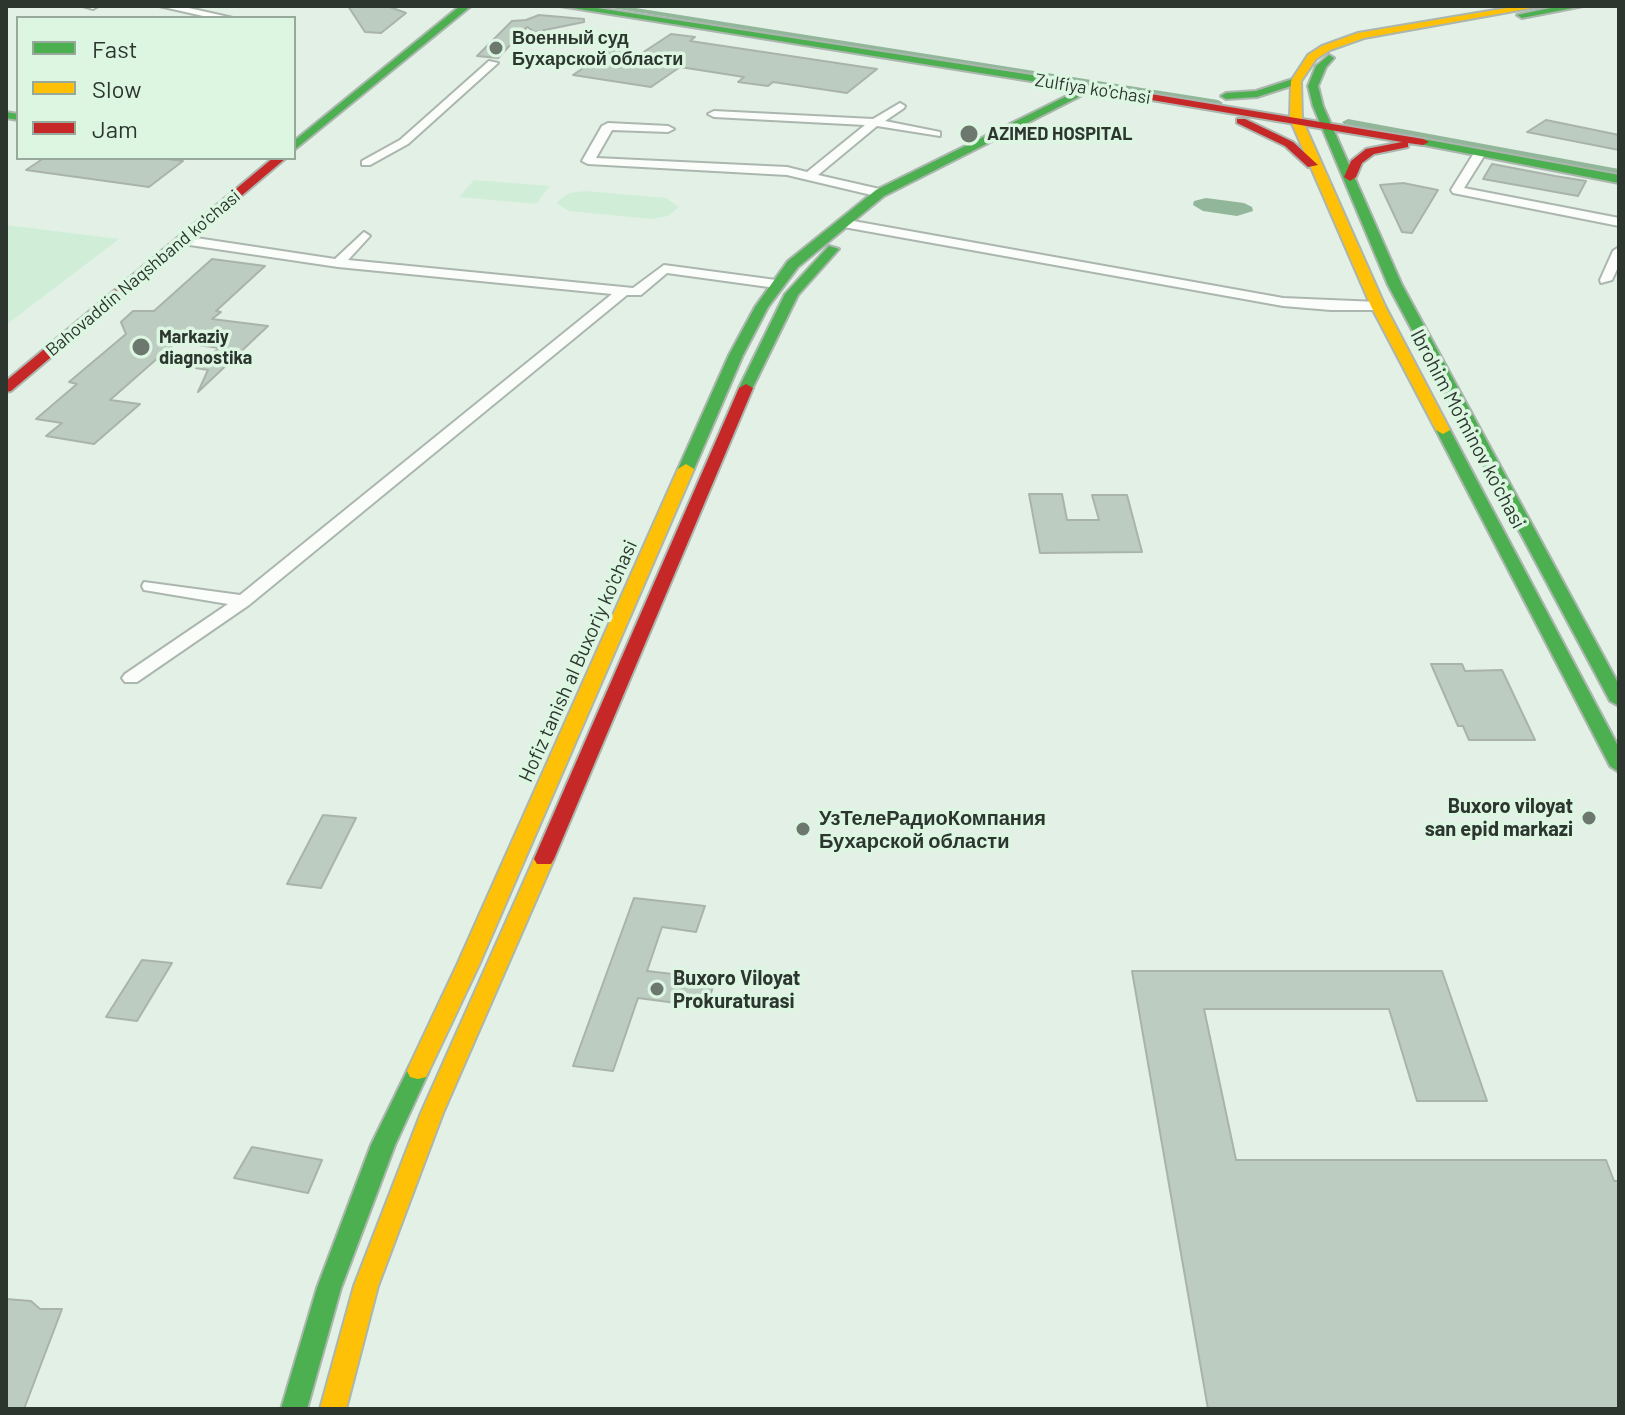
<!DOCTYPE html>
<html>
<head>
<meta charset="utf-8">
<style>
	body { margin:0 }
	#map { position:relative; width:1625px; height:1415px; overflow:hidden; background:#e3f0e6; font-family:Barlow,sans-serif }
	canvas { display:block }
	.frame { position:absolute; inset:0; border:8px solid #2c362e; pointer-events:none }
	.legend { position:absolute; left:16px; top:16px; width:280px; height:144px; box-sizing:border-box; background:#ddf6e2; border:2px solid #96a99a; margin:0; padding:10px 14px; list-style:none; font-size:24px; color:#2c362e }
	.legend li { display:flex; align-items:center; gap:16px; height:40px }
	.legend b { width:40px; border:2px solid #96a99a }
</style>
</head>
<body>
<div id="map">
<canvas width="1625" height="1415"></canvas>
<div class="frame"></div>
<ul class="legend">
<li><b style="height:10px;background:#4caf50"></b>Fast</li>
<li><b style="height:10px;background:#ffc107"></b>Slow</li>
<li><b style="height:10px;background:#c62828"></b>Jam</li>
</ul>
</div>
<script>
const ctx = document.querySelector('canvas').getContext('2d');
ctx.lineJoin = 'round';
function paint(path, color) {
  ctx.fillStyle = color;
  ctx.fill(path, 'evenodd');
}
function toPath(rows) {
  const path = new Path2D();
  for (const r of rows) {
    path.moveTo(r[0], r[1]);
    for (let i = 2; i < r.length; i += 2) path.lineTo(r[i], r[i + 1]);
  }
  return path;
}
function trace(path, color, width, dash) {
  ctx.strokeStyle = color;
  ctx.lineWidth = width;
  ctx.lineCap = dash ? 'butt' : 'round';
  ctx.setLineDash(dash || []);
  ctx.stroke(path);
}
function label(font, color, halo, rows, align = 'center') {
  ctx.font = font + ' Barlow,sans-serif';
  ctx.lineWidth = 7;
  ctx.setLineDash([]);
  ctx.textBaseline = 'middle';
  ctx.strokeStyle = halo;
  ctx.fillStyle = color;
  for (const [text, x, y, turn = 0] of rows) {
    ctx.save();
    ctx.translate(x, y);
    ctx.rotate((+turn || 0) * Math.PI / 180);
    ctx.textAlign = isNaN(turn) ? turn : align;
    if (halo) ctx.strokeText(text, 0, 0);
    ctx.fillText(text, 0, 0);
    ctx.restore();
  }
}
const green = toPath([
	[474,180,550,186,536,204,459,197],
	[586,191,666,198,679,207,668,216,651,219,569,211,556,203,569,193],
	[6,225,119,239,6,325]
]);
const water = toPath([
	[1206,198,1244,203,1252,207,1253,211,1237,216,1203,211,1193,205,1194,201]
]);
const canal = toPath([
	[599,6,623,6,1218,100,1223,103,1218,106,599,6],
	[1348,119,1619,169,1619,177,1344,124,1342,122,1348,119]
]);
const building = toPath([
	[348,6,387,6,406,13,381,33,365,32,348,6],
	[539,15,584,19,584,22,535,32,527,27,498,58,477,56,512,21,526,20,539,15],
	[671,34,695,37,690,41,877,69,847,93,773,82,768,86,738,82,744,77,680,67,651,87,573,75,610,50,639,55,671,34],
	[1546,120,1619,135,1619,150,1527,132,1546,120],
	[44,158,159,158,183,161,149,187,26,170,44,158],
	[1492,164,1555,176,1586,181,1578,196,1483,179,1492,164],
	[1403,183,1438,190,1412,233,1402,232,1380,185,1403,183],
	[212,259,265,266,216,311,221,312,212,319,268,326,198,392,208,370,196,368,219,348,176,342,110,400,140,404,94,444,46,436,62,423,36,419,77,384,69,382,126,334,121,322,133,311,154,311,212,259],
	[1029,494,1062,494,1067,520,1099,520,1092,495,1127,495,1142,552,1040,553,1029,494],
	[1431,664,1462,664,1465,671,1502,670,1535,740,1469,740,1463,726,1458,726,1431,664],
	[323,815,356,818,321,888,287,884,323,815],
	[634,898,705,906,696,932,662,927,647,971,715,979,707,1007,638,998,613,1071,573,1066,634,898],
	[142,960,172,963,137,1021,106,1017,142,960],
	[1132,971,1442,971,1487,1101,1417,1101,1389,1009,1204,1009,1236,1160,1606,1160,1614,1181,1619,1181,1619,1409,1208,1409,1132,971],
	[252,1147,322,1160,308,1193,234,1178,252,1147],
	[6,1299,31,1301,40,1309,62,1309,24,1409,6,1409,6,1299]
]);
const street = toPath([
	[83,6,98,6,93,9,83,6],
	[159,6,180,6,233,18,212,18,159,6],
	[489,61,498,63,408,144,370,165,362,165,362,161,400,140,489,61],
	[900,103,905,106,904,108,885,121,940,132,940,136,877,126,818,175,884,190,886,193,880,197,787,175,588,164,582,161,602,126,608,123,668,126,674,129,668,132,612,130,596,158,787,167,807,172,865,125,714,117,708,114,714,111,873,119,900,103],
	[1480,150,1486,153,1464,188,1619,218,1619,226,1453,193,1451,190,1474,153,1480,150],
	[842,219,1283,298,1378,302,1385,306,1378,310,1331,310,1283,306,838,226,836,223,842,219],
	[364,232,370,236,348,260,633,288,664,265,776,280,783,284,776,288,667,273,641,295,627,295,249,605,137,682,125,682,122,678,125,674,228,604,144,590,142,586,144,582,240,595,612,294,338,267,183,244,177,240,183,236,335,259,364,232],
	[1619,247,1619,265,1612,280,1601,283,1600,280,1613,251,1619,247]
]);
const fast = toPath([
	[460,6,471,6,294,150,294,141,460,6],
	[560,6,584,6,1090,84,1096,88,884,196,798,267,768,307,743,355,694,469,686,474,678,469,729,355,755,307,788,261,876,190,1081,89,560,6],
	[1560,6,1583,6,1522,18,1517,15,1560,6],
	[1329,55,1334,58,1326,67,1318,86,1323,106,1402,285,1619,685,1619,706,1610,701,1388,285,1313,106,1308,86,1316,66,1329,55],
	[1296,78,1300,79,1300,83,1257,97,1226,99,1221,96,1226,93,1256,91,1296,78],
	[6,112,18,114,18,120,6,118,6,112],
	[1423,139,1619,175,1619,183,1419,144,1419,140,1423,139],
	[829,246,839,249,798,295,751,391,741,391,739,388,785,294,829,246],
	[1443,426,1450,430,1619,748,1619,772,1610,766,1436,430,1443,426],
	[418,1063,426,1065,429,1071,395,1145,341,1288,307,1409,281,1409,317,1288,371,1145,410,1065,418,1063]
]);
const slow = toPath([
	[1519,6,1542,6,1364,38,1330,50,1316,59,1301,81,1302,119,1385,306,1450,430,1443,434,1436,430,1371,306,1290,119,1291,81,1308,55,1322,46,1358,33,1519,6],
	[686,464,694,469,479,965,426,1077,418,1079,410,1077,407,1071,457,965,678,469,686,464],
	[544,852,551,854,554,859,443,1113,378,1286,346,1409,320,1409,354,1286,421,1113,534,859,537,854,544,852]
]);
const jam = toPath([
	[1090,84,1423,139,1429,142,1423,145,1408,143,1408,147,1374,154,1362,163,1356,177,1350,181,1344,177,1351,161,1366,149,1402,142,1086,89,1085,87,1090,84],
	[1237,119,1245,119,1293,142,1318,165,1308,167,1285,146,1237,123,1237,119],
	[273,158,286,158,11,391,6,392,6,381,273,158],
	[746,384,753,388,554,859,551,864,537,864,534,859,739,388,746,384]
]);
const markers = [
	[496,48,8,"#6c776e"],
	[969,134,10,"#6c776e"],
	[141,347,10,"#6c776e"],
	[1589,818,8,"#6c776e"],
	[803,829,8,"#6c776e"],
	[657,989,8,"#6c776e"]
];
const farPoinames = [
	["Военный суд",512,38],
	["Бухарской области",512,59],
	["AZIMED HOSPITAL",987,134],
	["Markaziy",159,337],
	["diagnostika",159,358]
];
const farStreetnames = [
	["Zulfiya ko'chasi",1093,89,9],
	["Bahovaddin Naqshband ko'chasi",143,273,-40]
];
const streetNames = [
	["Ibrohim Mo'minov ko'chasi",1468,429,62],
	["Hofiz tanish al Buxoriy ko'chasi",578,661,-66]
];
const poiNames = [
	["Buxoro viloyat",1573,806,"right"],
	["san epid markazi",1573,829,"right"],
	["УзТелеРадиоКомпания",819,818],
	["Бухарской области",819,841],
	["Buxoro Viloyat",673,978],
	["Prokuraturasi",673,1001]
];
paint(green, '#d0eed7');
paint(water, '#92b69a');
paint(canal, '#92b69a');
paint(building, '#bdccc1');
trace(building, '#a9b3ab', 2);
trace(street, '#abb6ae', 4);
trace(fast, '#abb6ae', 4);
trace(slow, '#abb6ae', 4);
trace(jam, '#abb6ae', 4);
paint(street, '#fbfdfb');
paint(fast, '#4caf50');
paint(slow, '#ffc107');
paint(jam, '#c62828');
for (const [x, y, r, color] of markers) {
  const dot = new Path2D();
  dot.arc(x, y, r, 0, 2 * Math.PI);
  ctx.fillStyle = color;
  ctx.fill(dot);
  trace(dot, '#ddf6e2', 3);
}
label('bold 18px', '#2c362e', '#ddf6e2', farPoinames, 'left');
label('18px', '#2c362e', '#ddf6e2', farStreetnames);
label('20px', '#2c362e', '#ddf6e2', streetNames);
label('bold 20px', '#2c362e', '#ddf6e2', poiNames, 'left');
</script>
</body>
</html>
